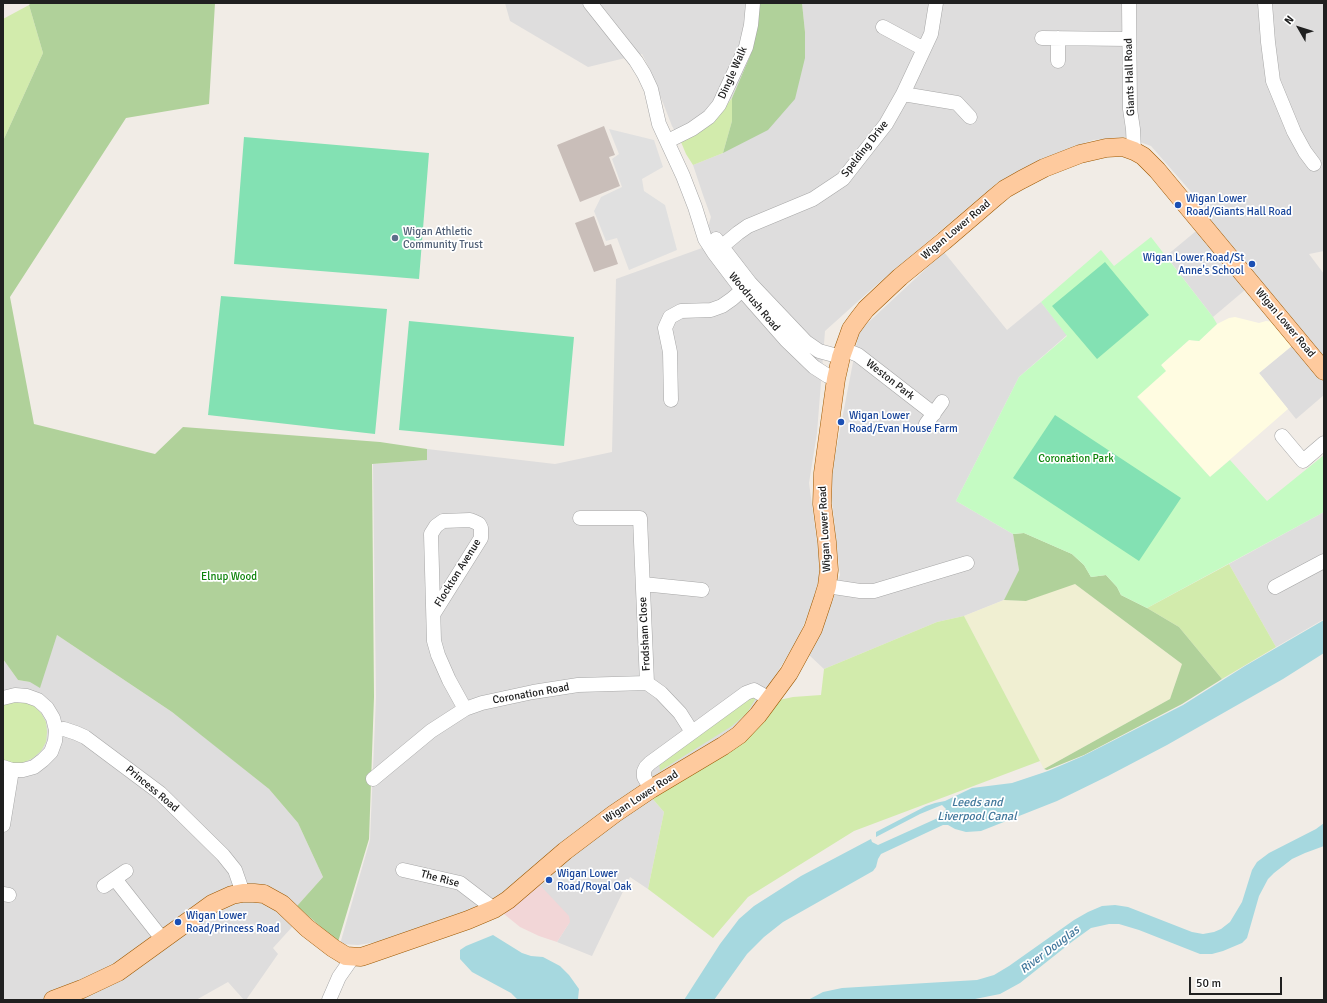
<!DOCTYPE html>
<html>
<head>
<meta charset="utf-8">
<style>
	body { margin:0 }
	#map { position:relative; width:1327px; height:1003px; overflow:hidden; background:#f1ece6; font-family:Signika,sans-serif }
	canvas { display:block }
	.frame { position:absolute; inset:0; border:4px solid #202020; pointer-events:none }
	.north { position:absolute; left:1279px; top:8px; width:40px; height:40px; -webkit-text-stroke:3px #fff; paint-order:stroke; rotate:309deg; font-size:11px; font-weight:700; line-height:16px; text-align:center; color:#202020 }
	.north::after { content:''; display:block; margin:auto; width:14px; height:18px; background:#202020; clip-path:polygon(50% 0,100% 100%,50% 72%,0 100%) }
	.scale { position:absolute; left:1189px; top:977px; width:93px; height:18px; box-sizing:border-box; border:2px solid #202020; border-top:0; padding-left:5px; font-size:12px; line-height:14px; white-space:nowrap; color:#202020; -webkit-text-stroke:3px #fff; paint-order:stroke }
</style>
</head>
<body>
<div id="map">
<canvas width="1327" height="1003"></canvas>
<div class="frame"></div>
<div class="north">N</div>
<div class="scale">50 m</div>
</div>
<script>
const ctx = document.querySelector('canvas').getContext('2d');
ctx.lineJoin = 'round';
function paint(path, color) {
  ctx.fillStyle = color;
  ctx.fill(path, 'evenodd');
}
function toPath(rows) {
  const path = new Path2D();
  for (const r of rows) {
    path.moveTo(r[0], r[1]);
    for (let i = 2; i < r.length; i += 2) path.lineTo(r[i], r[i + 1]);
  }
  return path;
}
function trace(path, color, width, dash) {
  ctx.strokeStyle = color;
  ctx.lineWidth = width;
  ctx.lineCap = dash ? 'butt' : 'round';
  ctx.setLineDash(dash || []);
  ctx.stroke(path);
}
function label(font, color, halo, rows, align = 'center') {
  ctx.font = font + ' Signika,sans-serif';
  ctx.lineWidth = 3.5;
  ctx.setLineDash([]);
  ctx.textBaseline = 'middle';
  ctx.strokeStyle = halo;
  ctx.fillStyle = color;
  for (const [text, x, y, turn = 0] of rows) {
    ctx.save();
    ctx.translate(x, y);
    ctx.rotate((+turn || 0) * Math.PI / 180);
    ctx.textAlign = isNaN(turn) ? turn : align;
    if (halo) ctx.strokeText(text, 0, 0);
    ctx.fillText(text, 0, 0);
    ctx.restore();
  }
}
const residential = toPath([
	[505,3,758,3,757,20,750,56,732,98,719,115,681,142,672,126,651,72,642,54,588,67,510,21],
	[802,3,1324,3,1324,251,1309,254,1324,274,1324,359,1258,279,1213,317,1166,256,1213,217,1151,146,1126,137,1093,140,1042,159,997,183,874,287,825,331,817,433,809,483,819,556,819,578,814,599,798,639,760,700,741,724,507,893,449,919,378,942,358,945,340,944,370,840,376,697,373,464,427,460,427,449,555,464,612,452,616,279,702,248,711,217,703,195,693,165,723,153,805,32],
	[944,252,1007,330,1041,302,1067,335,1019,377,956,501,1013,534,1019,570,1004,600,964,616,937,622,824,669,809,655,840,575,830,482,859,331],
	[1293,345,1324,382,1324,395,1296,419,1259,373],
	[1324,512,1324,619,1276,647,1229,564],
	[57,635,172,712,203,736,269,789,298,823,323,877,297,906,293,926,273,948,278,954,246,1000,244,1000,228,982,196,1000,3,1000,3,659,18,680,30,682],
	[651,797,664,812,648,889,630,877,592,956,557,942,569,923,538,883,560,864]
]);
const commercial = toPath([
	[538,883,569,916,570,922,557,942,539,936,520,927,504,914]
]);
const education = toPath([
	[1235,317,1259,323,1266,321,1276,322,1293,345,1259,373,1288,409,1210,477,1137,396,1165,371,1161,365,1189,340,1199,341,1217,324,1229,318]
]);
const farmland = toPath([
	[1074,583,1182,664,1170,699,1044,769,964,616,1004,600,1026,601]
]);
const grass = toPath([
	[29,5,43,53,3,141,3,19],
	[732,98,732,121,723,153,693,165,686,154,681,142,719,115],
	[1229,564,1276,647,1222,679,1179,627,1147,608],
	[964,616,1040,761,854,831,748,897,713,938,648,889,664,812,651,797,747,737,767,719,779,700,793,697,821,695,824,669,937,622],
	[753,697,756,698,747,713,732,726,660,771,659,763,743,700],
	[6,702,26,702,34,706,41,713,46,722,47,732,46,742,41,751,33,758,23,763,12,763,3,761,3,703]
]);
const forest = toPath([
	[31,3,215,3,209,104,126,118,10,297,34,424,155,454,183,427,380,442,427,449,427,460,372,464,374,697,369,839,338,942,297,906,323,877,298,823,269,789,172,712,57,635,40,688,30,682,18,680,3,659,3,141,43,53,29,5],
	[758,3,802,3,805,32,805,58,795,99,768,130,723,153,732,121,732,98,750,56,757,20],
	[1024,533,1072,554,1084,565,1091,577,1106,575,1117,587,1121,595,1147,608,1179,627,1222,679,1182,704,1084,755,1047,770,1044,769,1170,699,1182,664,1075,584,1026,601,1004,600,1019,570,1013,534]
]);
const park = toPath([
	[1151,237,1213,317,1217,324,1199,341,1189,340,1161,365,1166,371,1137,397,1210,477,1230,460,1267,501,1324,455,1324,512,1147,608,1121,595,1117,587,1106,575,1091,577,1084,565,1072,554,1024,533,1013,534,956,501,1019,377,1067,336,1041,302,1101,250,1114,266]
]);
const pitch = toPath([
	[244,137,429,153,419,279,234,264],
	[1105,262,1149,315,1097,359,1052,306],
	[221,296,387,309,375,434,208,415],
	[409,321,574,337,564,446,399,430],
	[1055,415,1181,498,1139,561,1013,478]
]);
const parking = toPath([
	[609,129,654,140,663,167,642,179,644,191,665,205,677,250,629,270,617,238,606,241,594,211,601,197,622,187,612,159,619,154]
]);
const water = toPath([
	[1324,620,1324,653,1283,679,1167,745,1108,776,1057,801,981,831,966,832,955,829,948,825,943,825,881,854,878,859,876,867,873,871,783,922,764,937,747,954,714,1000,684,1000,720,944,739,919,754,906,801,876,871,839,872,842,878,845,940,817,946,809,942,805,937,807,920,814,876,837,876,832,926,806,935,803,945,801,972,788,1012,783,1048,771,1083,756,1183,705,1245,666],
	[1324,823,1324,846,1305,853,1292,859,1274,873,1268,879,1259,896,1247,938,1242,943,1223,951,1212,954,1200,954,1139,930,1119,924,1109,924,1091,928,1073,941,1020,983,1000,994,970,1000,808,1000,823,992,842,988,977,980,994,975,1009,966,1074,920,1088,912,1102,906,1115,905,1128,907,1192,932,1203,934,1214,932,1221,929,1230,922,1242,902,1252,870,1257,862,1269,853,1316,829],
	[493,935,522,953,531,956,543,957,560,966,569,975,579,989,578,999,577,1000,518,1000,511,993,472,972,460,959,460,950,466,946]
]);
const building = toPath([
	[604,126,615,155,609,157,620,186,580,202,557,145],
	[594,216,605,246,611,244,618,264,594,272,575,223]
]);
const minor = toPath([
	[590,3,636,61,644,74,651,89,659,124,683,176,695,207,705,239,714,253,742,290,786,340,814,367,828,376,836,379],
	[1129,3,1130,109,1133,129,1134,151],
	[1265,3,1268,42,1273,81,1294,132,1305,152,1314,164],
	[883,27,924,49],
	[1042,38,1129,39],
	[1058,61,1058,38],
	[903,94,957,103,970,117],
	[668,141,692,129,709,117,719,105,746,47,751,25,753,3],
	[716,239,750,283,806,342,819,351,841,357],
	[714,253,738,233,748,226,813,199,843,179,886,124,903,94,931,34,936,3],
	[843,349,858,355,934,414],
	[671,400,670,352,665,328,670,317,681,311,711,310,722,306,732,299,748,285],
	[926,424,942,402],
	[1282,436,1303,461,1324,443],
	[580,518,640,518,647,683],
	[643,584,702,590],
	[827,586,860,591,874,591,967,563],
	[1275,587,1324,561],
	[434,613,481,538,481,528,479,524,475,522,470,520,443,521,436,526,431,534,434,641,438,655,449,680,465,709],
	[3,698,15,695,27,696,38,700,47,708,53,718,56,730,55,741,51,752,43,760,34,767,23,770,12,770,3,767],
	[56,730,64,729,76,733,85,737,160,793,223,855,235,870,243,893],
	[373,779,431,731,465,709,482,703,533,692,578,685,647,683,661,693,680,713,692,732],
	[651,789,644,777,644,771,646,767,650,763,746,693,754,690,770,699],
	[3,825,12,770],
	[403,870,460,883,494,909],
	[115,879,163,940],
	[104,886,126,871],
	[3,894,9,895],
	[329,1000,339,977,353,957]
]);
const major = toPath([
	[53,1000,82,989,118,972,212,904,232,895,243,893,254,893,264,894,282,904,307,928,333,948,346,956,361,957,370,954,468,920,494,909,508,900,565,851,614,814,651,789,723,746,739,735,758,715,789,673,813,629,823,599,827,586,829,570,827,542,822,504,823,473,836,379,841,357,851,329,859,318,866,309,900,277,944,241,993,199,1005,189,1021,180,1044,168,1080,154,1106,148,1123,147,1134,151,1143,156,1157,170,1324,371]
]);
const markers = [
	[1178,205,4,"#1a4fb4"],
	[395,238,4,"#5c6f8a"],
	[1252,264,4,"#1a4fb4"],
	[841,422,4,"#1a4fb4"],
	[549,880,4,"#1a4fb4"],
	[178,922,4,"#1a4fb4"]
];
const streetNames = [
	["Dingle Walk",733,73,-66],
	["Giants Hall Road",1130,77,-92],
	["Spelding Drive",865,149,-52],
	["Wigan Lower Road",956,230,-40],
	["Woodrush Road",754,302,50],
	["Wigan Lower Road",1285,323,50],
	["Weston Park",890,380,38],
	["Wigan Lower Road",825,529,-93],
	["Flockton Avenue",458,573,-58],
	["Frodsham Close",645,634,-93],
	["Coronation Road",531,694,-10],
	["Princess Road",152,789,40],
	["Wigan Lower Road",641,797,-33],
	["The Rise",440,879,15]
];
const transitNames = [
	["Wigan Lower",1186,199],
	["Road/Giants Hall Road",1186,212],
	["Wigan Lower Road/St",1244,258,"right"],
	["Anne's School",1244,271,"right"],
	["Wigan Lower",849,416],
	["Road/Evan House Farm",849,429],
	["Wigan Lower",557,874],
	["Road/Royal Oak",557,887],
	["Wigan Lower",186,916],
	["Road/Princess Road",186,929]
];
const serviceNames = [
	["Wigan Athletic",403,232],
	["Community Trust",403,245]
];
const parkNames = [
	["Coronation Park",1076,459],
	["Elnup Wood",229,577]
];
const waterNames = [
	["Leeds and",977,803],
	["Liverpool Canal",977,817],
	["River Douglas",1050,950,-37]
];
paint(residential, '#dedddd');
paint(commercial, '#f2d6d7');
paint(education, '#fffce1');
paint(farmland, '#f0efd2');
paint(grass, '#d2ebac');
paint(forest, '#b0d19a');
paint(park, '#c5fbc3');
paint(pitch, '#83e1b3');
paint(parking, '#e0e0e0');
paint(water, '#a6d8df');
paint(building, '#c9beb9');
trace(minor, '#a7a7a7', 15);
trace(major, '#9c5800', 19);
trace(minor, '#fff', 14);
trace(major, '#feca9e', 18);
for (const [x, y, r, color] of markers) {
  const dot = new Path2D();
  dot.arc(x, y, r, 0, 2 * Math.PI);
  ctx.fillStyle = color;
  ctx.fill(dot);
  trace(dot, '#fff', 1.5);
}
label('11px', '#202020', '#fff', streetNames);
label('11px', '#164399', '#fff', transitNames, 'left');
label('11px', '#4e5e75', '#fff', serviceNames, 'left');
label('11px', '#0c8309', '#fff', parkNames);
label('italic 12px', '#41779b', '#fff', waterNames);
</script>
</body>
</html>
